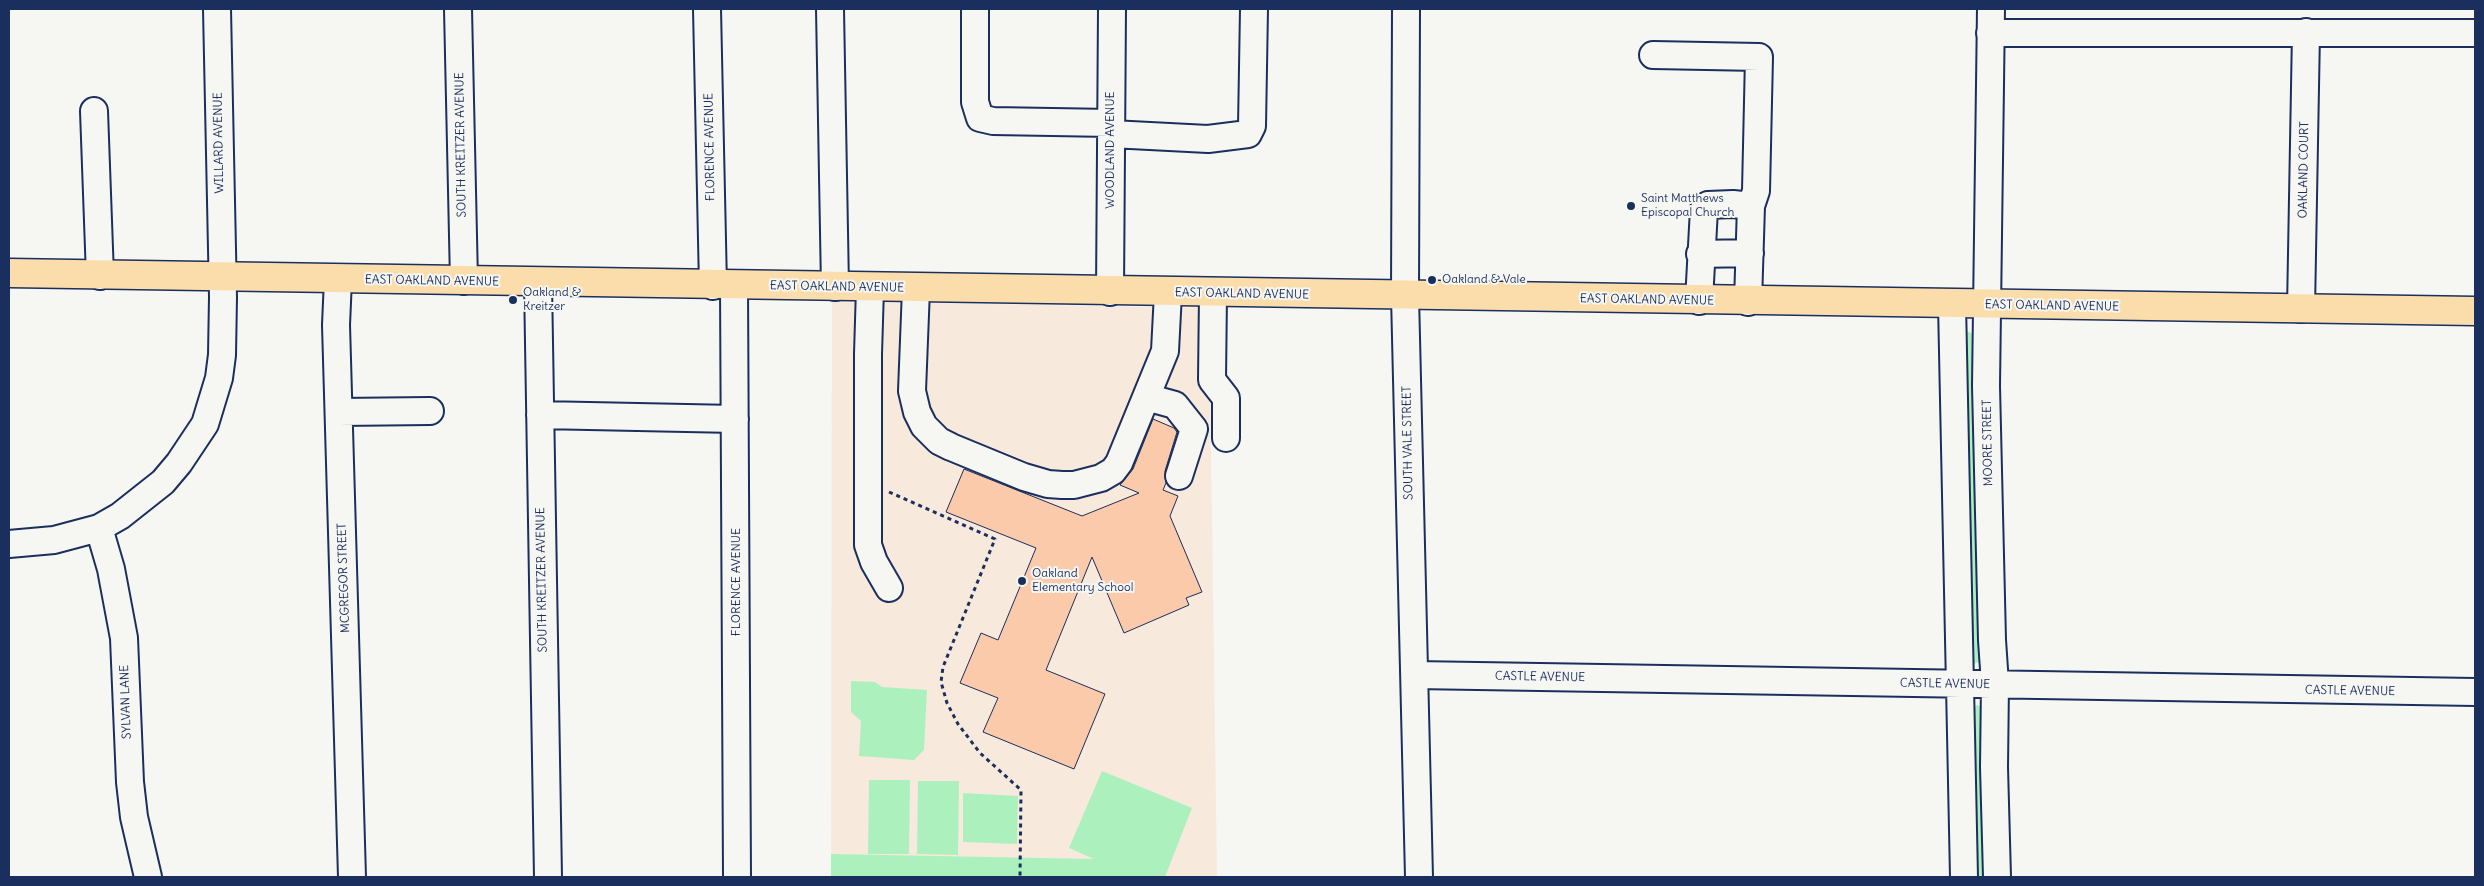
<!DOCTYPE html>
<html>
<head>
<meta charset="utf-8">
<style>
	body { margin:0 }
	#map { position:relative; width:2484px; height:886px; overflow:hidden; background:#f6f6f2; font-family:Delius,sans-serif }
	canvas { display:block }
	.frame { position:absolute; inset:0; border:10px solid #1b2f5e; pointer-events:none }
</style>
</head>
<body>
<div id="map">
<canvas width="2484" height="886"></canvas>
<div class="frame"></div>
</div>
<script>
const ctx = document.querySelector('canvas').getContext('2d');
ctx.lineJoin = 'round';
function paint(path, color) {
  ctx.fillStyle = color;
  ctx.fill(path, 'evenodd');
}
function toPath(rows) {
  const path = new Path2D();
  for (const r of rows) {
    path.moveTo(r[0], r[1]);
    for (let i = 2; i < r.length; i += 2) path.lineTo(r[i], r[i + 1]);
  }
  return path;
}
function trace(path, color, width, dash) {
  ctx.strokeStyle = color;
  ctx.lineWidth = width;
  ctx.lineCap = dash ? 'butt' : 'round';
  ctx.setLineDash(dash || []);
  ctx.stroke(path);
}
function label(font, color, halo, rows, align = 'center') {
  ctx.font = font + ' Delius,sans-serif';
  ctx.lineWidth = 4;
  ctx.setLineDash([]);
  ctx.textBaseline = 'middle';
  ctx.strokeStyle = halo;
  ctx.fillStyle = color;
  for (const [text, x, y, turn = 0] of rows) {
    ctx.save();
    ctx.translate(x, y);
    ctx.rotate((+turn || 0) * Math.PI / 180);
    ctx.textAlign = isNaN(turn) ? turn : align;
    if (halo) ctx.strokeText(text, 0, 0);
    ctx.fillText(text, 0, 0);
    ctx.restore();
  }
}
const built = toPath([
	[832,301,1209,308,1217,877,831,877]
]);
const green = toPath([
	[1967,331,1975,335,1981,661,1974,664,1970,663,1964,332],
	[851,681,875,682,882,687,927,690,924,750,914,760,859,756,861,721,851,712],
	[1977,705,1982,707,1989,877,1970,877,1972,707],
	[1102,771,1192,808,1165,877,831,877,831,854,1094,859,1069,848],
	[869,780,910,780,909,854,868,854],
	[918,781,959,781,958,855,917,854],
	[963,793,1018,796,1017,844,963,842]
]);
const building = toPath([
	[1153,419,1174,428,1177,432,1165,471,1166,483,1163,490,1178,496,1170,516,1202,592,1186,598,1189,605,1124,633,1092,557,1046,670,1105,694,1074,769,983,732,998,698,960,683,981,633,998,640,1036,548,946,512,964,469,1082,516,1139,493,1120,485,1133,469,1153,419]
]);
const path = toPath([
	[889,492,995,539,943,667,941,682,947,703,958,724,980,753,1021,790,1020,877]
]);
const minor = toPath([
	[458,9,464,281],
	[707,9,713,286],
	[830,9,835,287],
	[975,9,975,102,980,118,993,121,1111,123],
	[1406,9,1405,296,1419,877],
	[1991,9,1986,386,1992,640,1995,684,1994,767,1997,877],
	[1990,33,2475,33],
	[1653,55,1759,57,1756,191,1751,206],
	[94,111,100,276],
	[1111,134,1208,139,1248,134,1252,126,1254,9],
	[1700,254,1750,253],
	[338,279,336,325,352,877],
	[538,283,548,877],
	[734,286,737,877],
	[870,288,868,354,868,545,874,562,889,588],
	[916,289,912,391,917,412,924,426,939,441,951,447,1024,477,1048,484,1062,485,1074,485,1101,478,1113,471,1119,463,1165,351,1168,293],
	[1110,292,1112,9],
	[1213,294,1212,380,1226,398,1226,438],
	[1699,301,1704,209,1708,205,1733,204,1751,206,1748,302],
	[1952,304,1964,877],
	[2301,309,2306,32],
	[1146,397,1175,405,1194,429,1179,476],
	[339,412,430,411],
	[540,415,735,419],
	[99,528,111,569,124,638,130,782,134,817,148,877],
	[9,544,54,540,99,528,120,516,163,482,179,463,205,424,219,378,222,355,223,297,217,9],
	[1415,675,2475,692]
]);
const major = toPath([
	[9,273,2475,311]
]);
const markers = [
	[1631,206,5,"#1b2f5e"],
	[1432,280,5,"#1b2f5e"],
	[513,300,5,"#1b2f5e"],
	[1022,581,5,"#1b2f5e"]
];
const streetNames = [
	["WILLARD AVENUE",219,143,-91],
	["SOUTH KREITZER AVENUE",461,145,-91],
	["FLORENCE AVENUE",710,147,-91],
	["WOODLAND AVENUE",1111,150,-90],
	["OAKLAND COURT",2304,170,-89],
	["EAST OAKLAND AVENUE",432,281,1],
	["EAST OAKLAND AVENUE",837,287,1],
	["EAST OAKLAND AVENUE",1242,294,1],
	["EAST OAKLAND AVENUE",1647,300,1],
	["EAST OAKLAND AVENUE",2052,306,1],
	["SOUTH VALE STREET",1408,443,-91],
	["MOORE STREET",1988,443,-91],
	["MCGREGOR STREET",344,578,-92],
	["SOUTH KREITZER AVENUE",542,580,-91],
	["FLORENCE AVENUE",737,582,-90],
	["CASTLE AVENUE",1540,677,1],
	["CASTLE AVENUE",1945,684,1],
	["CASTLE AVENUE",2350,691,1],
	["SYLVAN LANE",126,702,-92]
];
const poiNames = [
	["Saint Matthews",1641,199],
	["Episcopal Church",1641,213],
	["Oakland & Vale",1442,280],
	["Oakland &",523,293],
	["Kreitzer",523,307],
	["Oakland",1032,574],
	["Elementary School",1032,588]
];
paint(built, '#f8e9dd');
paint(green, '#acf1bd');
paint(building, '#fbcaab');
trace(building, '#1b2f5e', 1);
trace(minor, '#1b2f5e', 30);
trace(major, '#1b2f5e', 31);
trace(path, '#1b2f5e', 3, [4, 4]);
trace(minor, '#f6f6f2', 26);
trace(major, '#fbddab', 28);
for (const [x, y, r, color] of markers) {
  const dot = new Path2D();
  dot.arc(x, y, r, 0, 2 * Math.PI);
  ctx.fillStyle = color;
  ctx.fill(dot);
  trace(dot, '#f6f6f2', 2);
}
label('12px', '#1b2f5e', '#f6f6f2', streetNames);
label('12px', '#1b2f5e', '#f6f6f2', poiNames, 'left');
</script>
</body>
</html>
